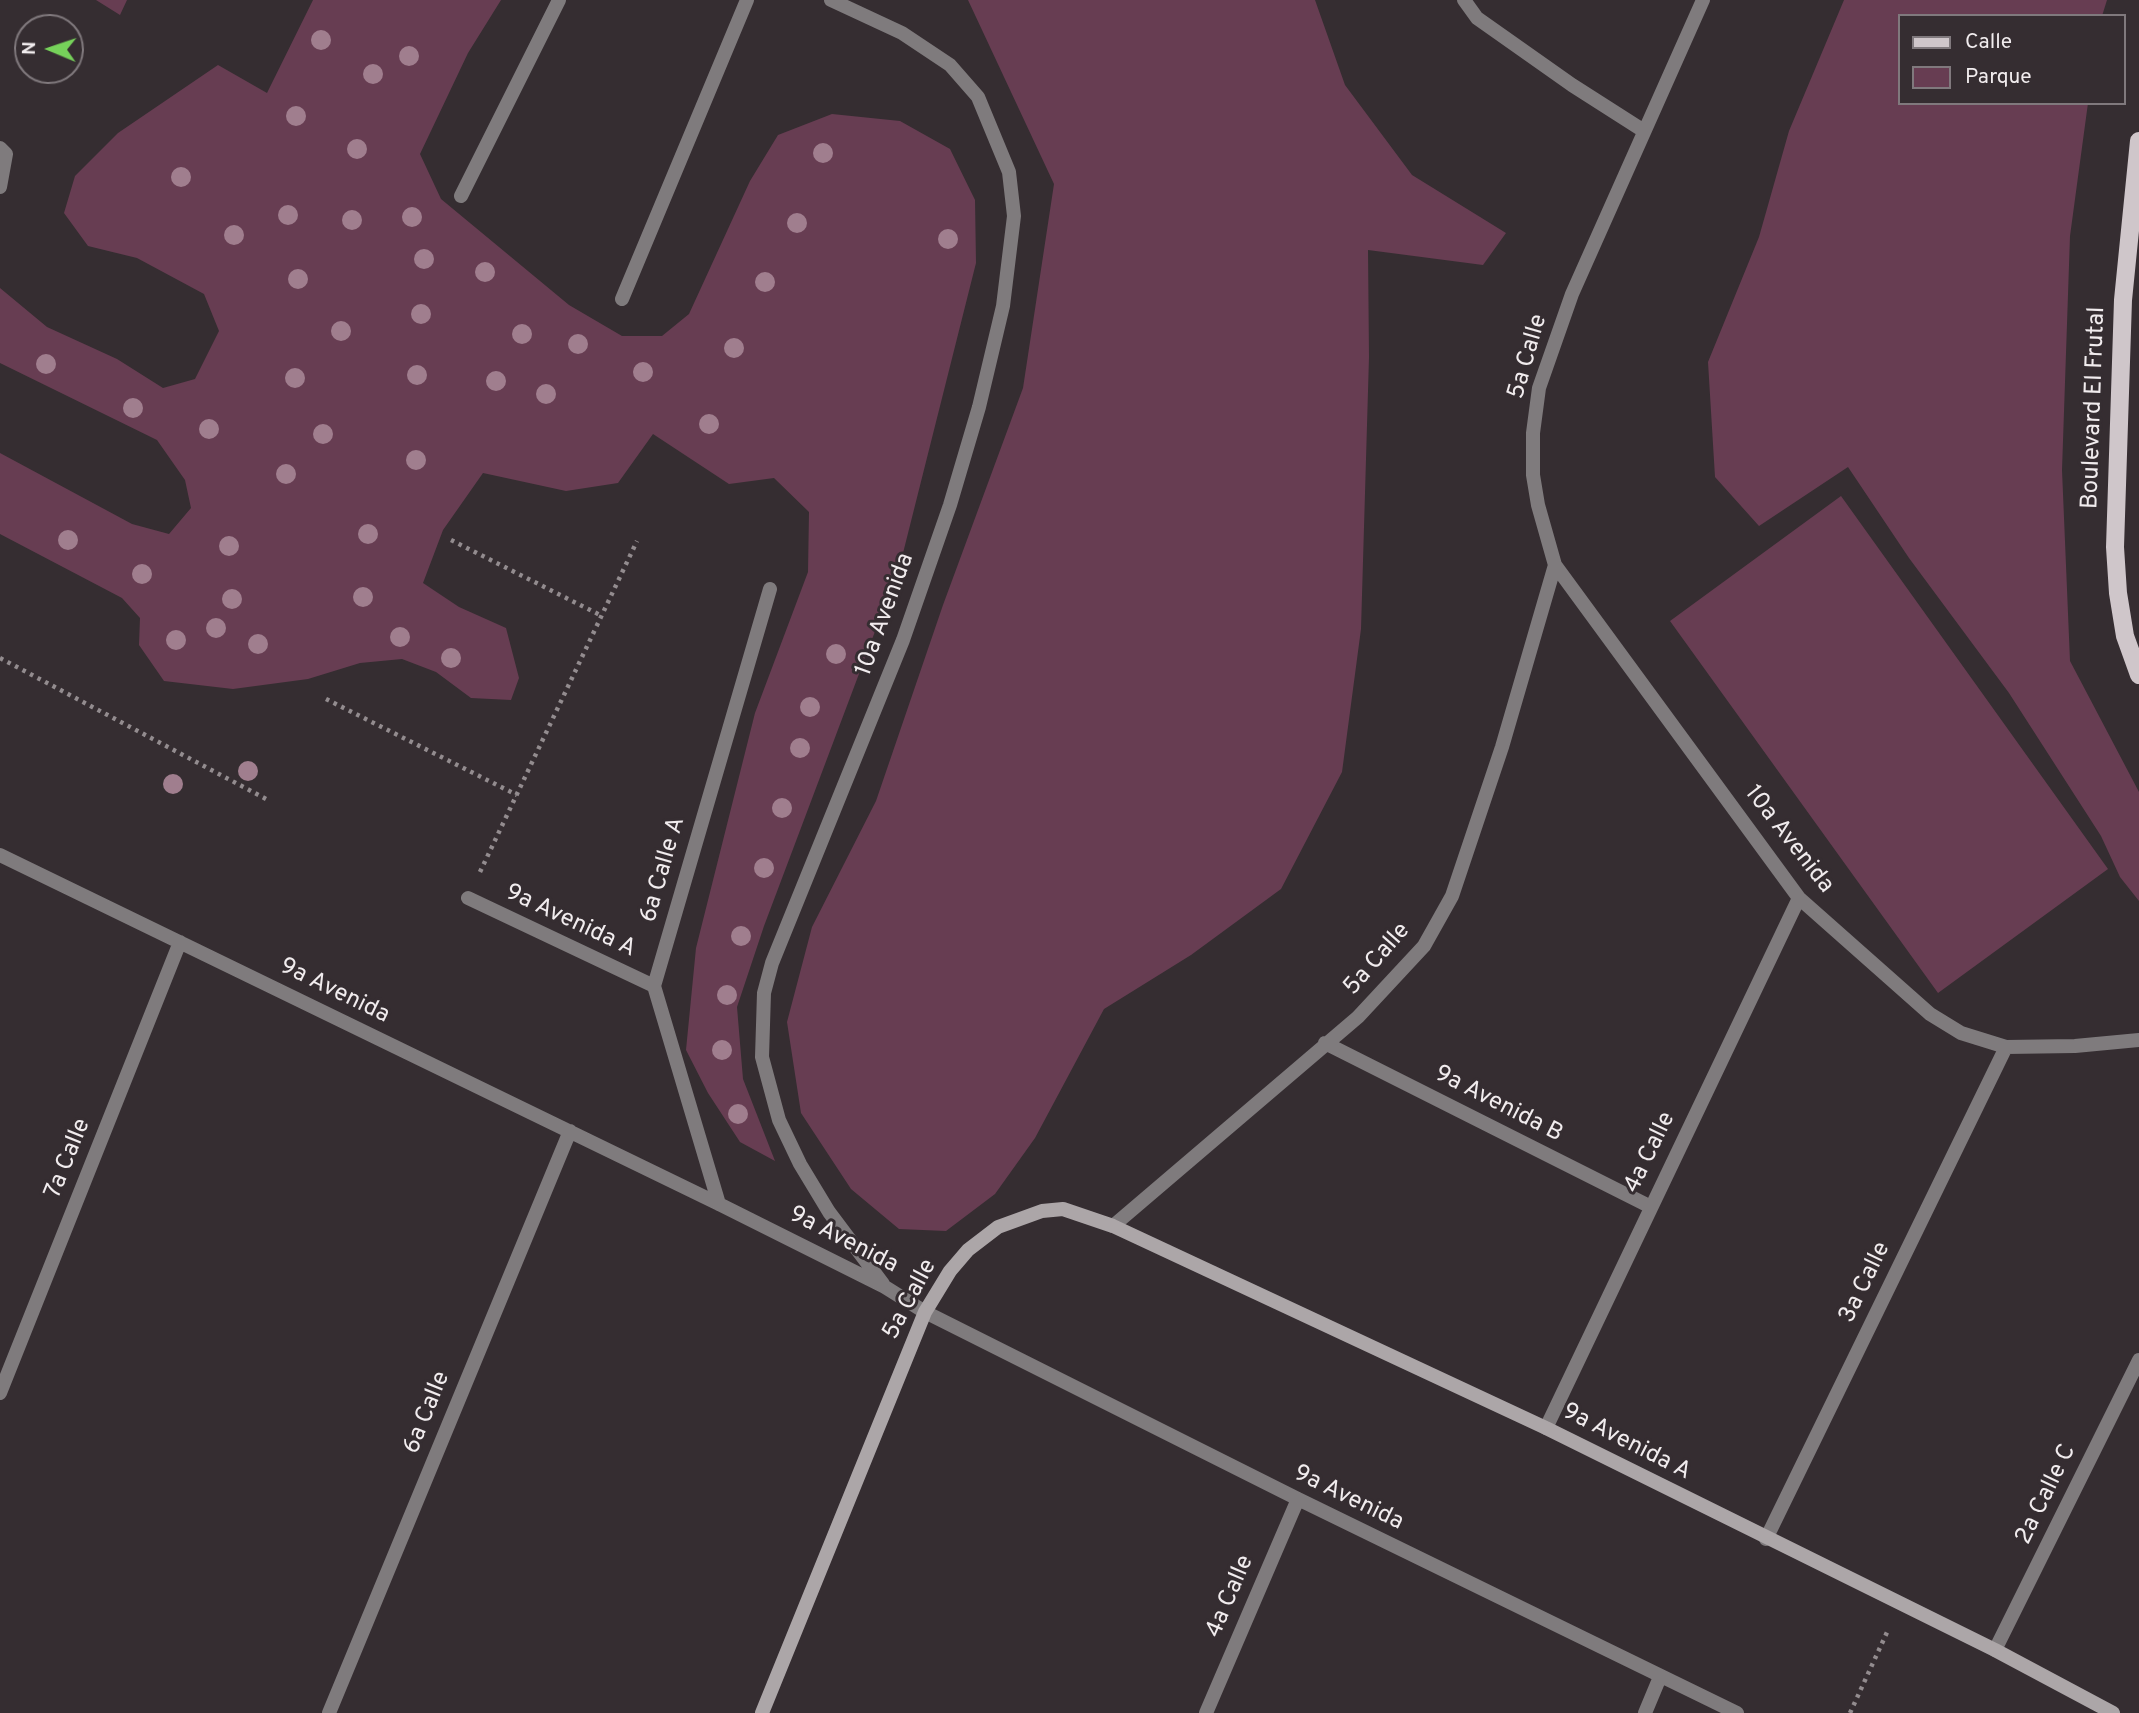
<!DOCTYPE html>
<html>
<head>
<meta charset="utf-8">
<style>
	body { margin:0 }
	#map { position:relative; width:2139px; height:1713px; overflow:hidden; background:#352d31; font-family:Overpass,sans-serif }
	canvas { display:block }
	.legend { position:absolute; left:1898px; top:14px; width:228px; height:91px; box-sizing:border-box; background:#352d31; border:2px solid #80797d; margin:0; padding:9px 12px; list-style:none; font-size:21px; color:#f1ecee }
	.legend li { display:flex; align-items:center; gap:14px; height:35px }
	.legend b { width:35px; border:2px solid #80797d }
	.north { position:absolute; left:14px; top:14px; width:70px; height:70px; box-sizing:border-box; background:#352d31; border:2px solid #80797d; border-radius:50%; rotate:272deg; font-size:19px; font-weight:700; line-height:28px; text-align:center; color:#f1ecee }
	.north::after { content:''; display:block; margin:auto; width:24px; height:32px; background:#76d25a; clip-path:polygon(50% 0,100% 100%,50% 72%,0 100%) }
</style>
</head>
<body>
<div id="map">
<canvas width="2139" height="1713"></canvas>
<ul class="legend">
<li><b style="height:9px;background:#cfc6ca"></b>Calle</li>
<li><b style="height:19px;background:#673d52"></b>Parque</li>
</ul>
<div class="north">N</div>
</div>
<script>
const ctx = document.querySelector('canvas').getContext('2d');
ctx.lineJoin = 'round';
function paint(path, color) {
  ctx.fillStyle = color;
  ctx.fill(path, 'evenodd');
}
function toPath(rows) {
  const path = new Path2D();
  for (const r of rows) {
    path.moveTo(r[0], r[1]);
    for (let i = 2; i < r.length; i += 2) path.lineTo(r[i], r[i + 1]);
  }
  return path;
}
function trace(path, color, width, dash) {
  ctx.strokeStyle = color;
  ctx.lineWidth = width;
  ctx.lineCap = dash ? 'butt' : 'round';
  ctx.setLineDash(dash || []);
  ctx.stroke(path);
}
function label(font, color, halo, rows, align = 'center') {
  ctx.font = font + ' Overpass,sans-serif';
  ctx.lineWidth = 6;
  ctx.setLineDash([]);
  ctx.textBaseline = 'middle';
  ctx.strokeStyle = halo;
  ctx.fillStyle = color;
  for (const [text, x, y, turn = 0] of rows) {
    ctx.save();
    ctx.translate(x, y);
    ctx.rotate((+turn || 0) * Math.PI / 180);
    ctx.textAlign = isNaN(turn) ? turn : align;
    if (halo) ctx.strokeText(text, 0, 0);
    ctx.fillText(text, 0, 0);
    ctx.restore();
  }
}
const green = toPath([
	[96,0,127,0,120,15],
	[313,0,501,0,468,53,420,154,441,199,569,305,622,336,662,336,689,314,750,181,778,135,832,114,900,121,950,149,975,200,976,263,900,565,764,926,737,1007,743,1079,775,1161,740,1142,708,1093,686,1050,696,948,755,713,808,572,809,512,774,478,729,484,653,434,618,483,566,491,483,473,443,530,423,583,459,607,506,628,519,678,511,700,471,698,436,672,402,659,360,663,308,679,233,689,164,681,139,645,140,618,122,598,0,534,0,453,132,524,169,534,191,508,185,480,157,440,0,363,0,288,47,327,117,359,163,388,195,379,219,331,204,294,137,258,88,246,64,213,75,176,118,133,218,65,267,93],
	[968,0,1315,0,1345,85,1412,175,1506,233,1483,265,1368,250,1369,357,1361,629,1342,772,1281,889,1191,955,1104,1009,1035,1138,995,1194,946,1231,899,1229,851,1189,801,1113,787,1022,812,927,876,801,943,605,1023,388,1054,184],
	[1844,0,2107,0,2102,16,1899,16,1899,103,2088,103,2070,236,2062,470,2070,661,2139,792,2139,901,2120,877,2101,836,2009,693,1909,558,1848,467,1759,526,1715,477,1708,362,1759,237,1789,131],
	[1841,496,2108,869,1938,993,1670,621]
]);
const path = toPath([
	[451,540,602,616],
	[0,658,268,800],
	[326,699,517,795],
	[480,872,637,541],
	[1850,1713,1889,1628]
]);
const lane = toPath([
	[461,196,559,0],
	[622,299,747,0]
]);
const street = toPath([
	[831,0,902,33,950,65,978,97,1009,172,1014,216,1003,306,979,407,950,505,903,640,772,963,764,993,762,1057,779,1120,800,1164,829,1212,883,1284],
	[1464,0,1477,18,1572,85,1644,131],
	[0,148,6,154,0,187],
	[1555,565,1799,898,1930,1014,1961,1033,2006,1047,2075,1046,2139,1040],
	[0,855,719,1204,885,1287,925,1312,1298,1499,1737,1713],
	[468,898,654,986],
	[1325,1043,1651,1207],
	[719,1204,654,986,770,589],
	[1113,1226,1358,1017,1424,946,1452,896,1502,747,1555,565,1538,505,1533,475,1533,433,1539,388,1572,294,1703,0],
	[0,1393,180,942],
	[1546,1428,1799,898],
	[1766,1539,2006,1047],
	[1995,1650,2139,1360],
	[329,1713,570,1131],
	[1206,1713,1298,1499],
	[1645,1713,1660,1677]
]);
const secondary = toPath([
	[762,1713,925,1312,950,1271,968,1250,998,1227,1042,1211,1063,1209,1113,1226,1546,1428,1995,1650,2113,1713]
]);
const primary = toPath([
	[2139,141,2123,300,2115,547,2118,593,2125,636,2139,675]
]);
const trees = [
	[321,40],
	[409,56],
	[373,74],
	[296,116],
	[357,149],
	[823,153],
	[181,177],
	[288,215],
	[412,217],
	[352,220],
	[797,223],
	[234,235],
	[948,239],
	[424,259],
	[485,272],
	[298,279],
	[765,282],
	[421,314],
	[341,331],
	[522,334],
	[578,344],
	[734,348],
	[46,364],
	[643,372],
	[417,375],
	[295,378],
	[496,381],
	[546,394],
	[133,408],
	[709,424],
	[209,429],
	[323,434],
	[416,460],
	[286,474],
	[368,534],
	[68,540],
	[229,546],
	[142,574],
	[363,597],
	[232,599],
	[216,628],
	[400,637],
	[176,640],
	[258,644],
	[836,654],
	[451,658],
	[810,707],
	[800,748],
	[248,771],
	[173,784],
	[782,808],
	[764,868],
	[741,936],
	[727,995],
	[722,1050],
	[738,1114]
];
const streetNames = [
	["5a Calle",1529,357,-74],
	["Boulevard El Frutal",2095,408,-88],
	["10a Avenida",886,615,-70],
	["10a Avenida",1788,840,52],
	["6a Calle A",664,870,-74],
	["9a Avenida A",570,922,25],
	["5a Calle",1378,960,-49],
	["9a Avenida",334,992,26],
	["9a Avenida B",1498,1105,27],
	["4a Calle",1651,1153,-64],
	["7a Calle",69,1159,-68],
	["9a Avenida",843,1241,27],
	["3a Calle",1866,1283,-64],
	["5a Calle",911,1300,-62],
	["6a Calle",428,1413,-68],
	["9a Avenida A",1626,1443,27],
	["2a Calle C",2047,1495,-64],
	["9a Avenida",1348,1499,26],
	["4a Calle",1231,1597,-67]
];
paint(green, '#673d52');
trace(path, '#938c8f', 4.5, [3.5, 5]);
trace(lane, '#7f7b7d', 14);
trace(street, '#7f7b7d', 14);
trace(secondary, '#aca6a8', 14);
trace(primary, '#cfc6ca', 18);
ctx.fillStyle = '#a07e8e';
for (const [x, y] of trees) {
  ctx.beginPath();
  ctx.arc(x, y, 10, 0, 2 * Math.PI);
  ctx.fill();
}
label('24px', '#f1ecee', '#352d31', streetNames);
</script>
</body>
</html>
